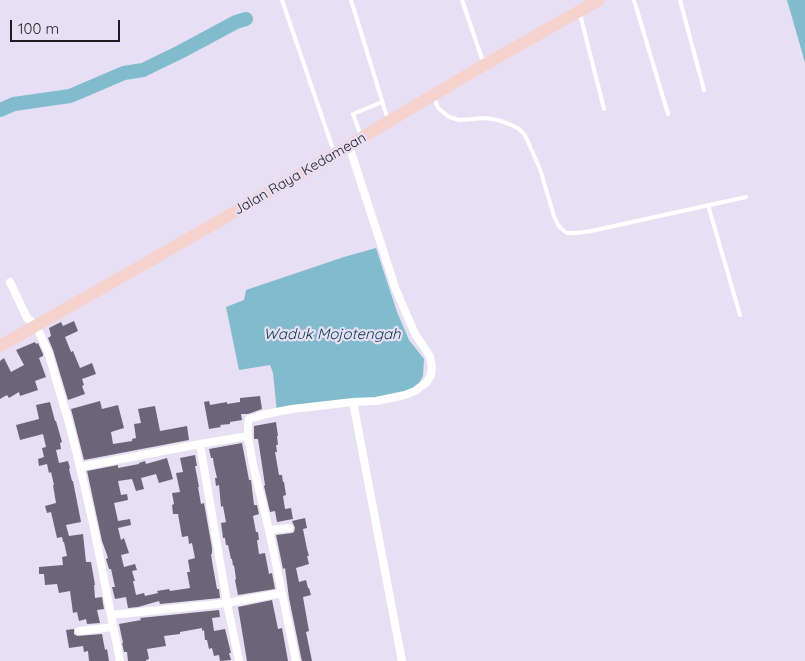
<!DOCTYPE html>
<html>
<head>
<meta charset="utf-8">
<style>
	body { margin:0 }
	#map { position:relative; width:805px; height:661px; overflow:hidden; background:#e7dff3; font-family:Quicksand,sans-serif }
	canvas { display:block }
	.scale { position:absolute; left:10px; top:20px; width:110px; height:22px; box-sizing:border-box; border:2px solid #1d1a21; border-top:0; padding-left:6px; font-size:15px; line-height:18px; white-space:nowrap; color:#1d1a21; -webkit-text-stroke:4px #e7dff3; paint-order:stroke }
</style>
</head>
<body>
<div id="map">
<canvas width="805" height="661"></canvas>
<div class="scale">100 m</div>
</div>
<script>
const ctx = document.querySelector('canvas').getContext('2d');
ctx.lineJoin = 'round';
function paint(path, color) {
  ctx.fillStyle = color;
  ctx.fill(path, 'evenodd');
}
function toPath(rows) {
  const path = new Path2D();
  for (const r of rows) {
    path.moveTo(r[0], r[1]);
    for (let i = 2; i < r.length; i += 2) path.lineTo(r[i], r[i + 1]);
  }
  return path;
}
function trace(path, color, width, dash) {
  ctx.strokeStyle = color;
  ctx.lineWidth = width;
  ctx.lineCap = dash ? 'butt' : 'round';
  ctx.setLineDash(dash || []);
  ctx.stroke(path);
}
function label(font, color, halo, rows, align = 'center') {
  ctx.font = font + ' Quicksand,sans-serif';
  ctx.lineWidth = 4.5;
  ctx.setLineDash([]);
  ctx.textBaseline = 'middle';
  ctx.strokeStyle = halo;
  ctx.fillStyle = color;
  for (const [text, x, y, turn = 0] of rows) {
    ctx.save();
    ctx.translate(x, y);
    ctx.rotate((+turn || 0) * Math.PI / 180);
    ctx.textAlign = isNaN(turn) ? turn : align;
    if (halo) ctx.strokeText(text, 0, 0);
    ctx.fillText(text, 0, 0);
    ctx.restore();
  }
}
const water = toPath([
	[787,0,805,0,805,63,802,52],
	[376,248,397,312,409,340,424,359,423,376,415,391,355,402,277,412,273,373,270,365,239,370,226,307,244,300,246,290,344,257]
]);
const river = toPath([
	[0,110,14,104,70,96,124,73,143,70,180,52,236,22,246,19]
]);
const building = toPath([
	[74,321,78,331,65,337,71,352,73,351,80,368,92,363,96,374,82,379,84,385,82,386,85,394,68,400,53,350,48,338,51,336,49,328,61,322,63,326],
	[35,342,36,344,38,343,43,354,43,356,39,358,46,377,35,381,38,390,20,396,19,392,9,398,7,395,0,399,0,361,4,358,11,372,24,365,16,350],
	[260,396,262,409,248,414,241,414,242,420,230,422,230,424,220,425,221,427,209,429,204,402,209,401,210,405,227,402,227,404,240,402,240,398],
	[100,401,102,409,118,405,124,428,111,432,113,444,132,441,132,439,136,438,134,424,141,423,138,409,155,406,160,431,187,426,189,440,84,460,71,409],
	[50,402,55,421,56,421,62,442,60,443,61,449,56,450,59,463,68,461,70,468,69,469,72,481,73,481,81,522,66,525,69,536,83,534,86,562,91,562,95,585,94,585,95,598,102,597,104,609,97,610,100,623,87,624,86,619,79,621,77,612,73,613,70,591,59,593,57,584,45,585,44,574,39,574,39,567,63,565,62,557,67,556,64,542,63,542,62,537,57,538,51,512,47,513,45,506,56,503,53,485,54,485,51,472,49,473,47,464,39,466,38,459,44,457,42,448,46,447,43,434,20,440,16,425,39,419,36,405],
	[276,422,278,436,277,436,278,445,276,445,277,452,275,452,279,475,282,475,283,482,284,482,286,495,283,496,285,509,291,508,293,519,277,522,275,511,270,512,264,486,265,485,258,439,254,439,254,426],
	[242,443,249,480,251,480,254,505,257,505,259,514,253,516,256,532,258,532,259,540,257,540,259,554,265,553,269,574,272,573,275,589,238,595,235,580,236,579,234,565,233,566,232,559,231,559,228,545,226,545,225,538,223,538,221,523,226,522,223,506,221,507,219,485,216,486,215,478,217,478,214,465,213,458,211,458,209,449],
	[195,455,197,466,195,466,199,487,198,487,201,504,204,503,212,548,212,554,211,554,213,567,217,589,219,589,220,598,160,604,159,601,138,607,128,608,126,597,115,599,112,587,115,587,111,569,109,569,106,559,108,558,106,552,102,541,87,471,118,465,118,468,139,464,139,463,145,461,146,464,167,458,173,479,159,483,156,474,141,478,144,489,136,491,132,479,118,481,121,495,127,494,128,500,114,503,118,521,130,519,131,525,118,528,121,540,124,538,129,553,121,555,124,567,135,564,137,570,132,571,135,581,133,581,136,595,144,593,145,596,158,593,157,591,169,589,170,591,190,588,187,572,190,572,188,560,195,558,192,543,189,544,188,536,182,537,178,514,173,514,172,505,174,504,172,493,180,492,176,473,183,472,180,458],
	[305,518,307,528,303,529,307,549,309,556,307,556,309,564,296,568,299,582,306,580,308,588,309,588,311,595,303,597,309,631,306,632,312,661,302,661,301,657,289,598,285,568,283,569,276,535,292,533,294,532,295,528,292,521],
	[272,600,278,629,282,628,288,661,247,661,238,607],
	[219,610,220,617,212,618,214,631,225,629,231,653,229,653,231,660,220,661,219,655,214,656,212,648,209,649,207,640,205,640,204,630,202,631,202,628,180,632,180,634,164,636,166,646,147,649,149,659,146,660,146,661,128,661,127,652,124,652,122,643,123,643,119,624,141,620,140,618],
	[74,629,74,634,77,636,102,634,105,650,107,649,109,661,89,661,88,651,84,652,83,646,69,648,66,630]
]);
const service = toPath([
	[282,0,334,152],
	[351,0,388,120],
	[462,0,483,62],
	[634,0,668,114],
	[680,0,704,90],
	[580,14,604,109],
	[434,97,438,108,449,117,459,120,486,118,498,120,509,124,519,129,525,135,540,169,554,216,558,225,563,230,567,233,577,233,591,231,746,197],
	[361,136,353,114,382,102],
	[708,205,740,315]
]);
const minor = toPath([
	[10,282,27,318,36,325,48,352,69,423,80,467,94,528,120,661],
	[353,402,402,661],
	[200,444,227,603,239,661],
	[80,467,200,444,248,436],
	[269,530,289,528],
	[111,615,227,603,282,593],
	[79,631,113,627],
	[296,661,269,530,253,465,248,436,248,422,249,419,266,414,292,409,353,402,376,401,405,395,415,391,427,382,431,375,432,367,430,357,426,350,415,334,396,290,349,146]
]);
const trunk = toPath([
	[0,346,134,270,335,154,349,146,361,138,484,65,599,0]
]);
const streetNames = [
	["Jalan Raya Kedamean",300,174,-30]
];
const waterNames = [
	["Waduk Mojotengah",332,334]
];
paint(water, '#82bbce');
trace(river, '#82bbce', 14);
paint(building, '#6c6577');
trace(service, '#fff', 4);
trace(minor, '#fff', 8);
trace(trunk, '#f6d2cf', 12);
label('14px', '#1d1a21', '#e7dff3', streetNames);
label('italic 15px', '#053b49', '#e7dff3', waterNames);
</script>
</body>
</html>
